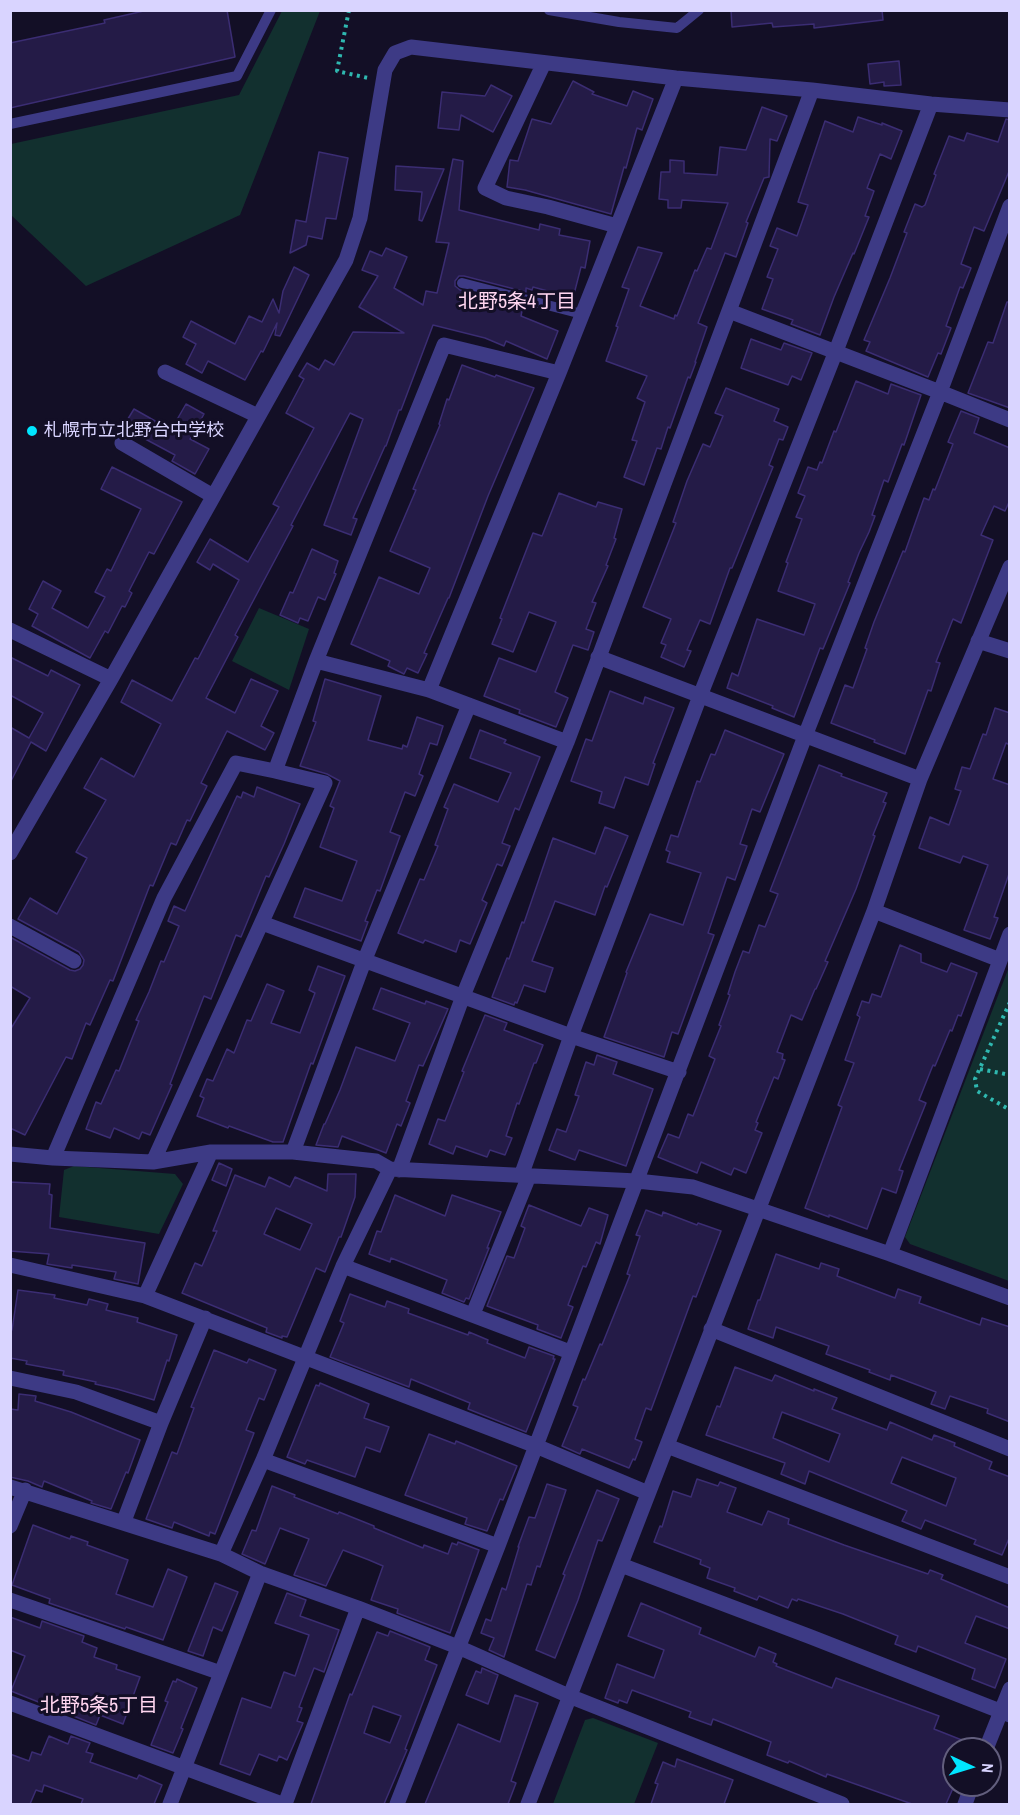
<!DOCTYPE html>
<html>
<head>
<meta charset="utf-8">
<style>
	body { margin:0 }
	#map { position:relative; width:1020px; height:1815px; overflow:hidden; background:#130f26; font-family:"Archivo Narrow",sans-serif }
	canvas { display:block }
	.frame { position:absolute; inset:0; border:12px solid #d9d4ff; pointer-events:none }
	.north { position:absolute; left:942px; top:1737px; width:60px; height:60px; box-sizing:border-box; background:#130f26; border:2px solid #625e7d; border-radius:50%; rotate:94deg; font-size:16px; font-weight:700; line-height:24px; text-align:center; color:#d9d4ff }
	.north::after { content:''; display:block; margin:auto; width:21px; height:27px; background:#00e5ff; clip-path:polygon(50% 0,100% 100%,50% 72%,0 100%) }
</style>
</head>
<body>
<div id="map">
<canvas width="1020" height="1815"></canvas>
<div class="frame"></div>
<div class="north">N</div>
</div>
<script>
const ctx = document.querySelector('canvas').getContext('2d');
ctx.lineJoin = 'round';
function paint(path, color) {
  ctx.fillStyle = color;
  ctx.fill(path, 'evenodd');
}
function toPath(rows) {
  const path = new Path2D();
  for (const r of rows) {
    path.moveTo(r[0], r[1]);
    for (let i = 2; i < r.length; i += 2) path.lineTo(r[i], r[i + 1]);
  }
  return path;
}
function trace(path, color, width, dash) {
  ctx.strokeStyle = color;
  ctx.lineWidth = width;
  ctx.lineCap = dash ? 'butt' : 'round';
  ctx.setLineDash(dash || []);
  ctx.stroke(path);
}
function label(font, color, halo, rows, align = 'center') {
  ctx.font = font + ' "Archivo Narrow","Noto Sans JP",sans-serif';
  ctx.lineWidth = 6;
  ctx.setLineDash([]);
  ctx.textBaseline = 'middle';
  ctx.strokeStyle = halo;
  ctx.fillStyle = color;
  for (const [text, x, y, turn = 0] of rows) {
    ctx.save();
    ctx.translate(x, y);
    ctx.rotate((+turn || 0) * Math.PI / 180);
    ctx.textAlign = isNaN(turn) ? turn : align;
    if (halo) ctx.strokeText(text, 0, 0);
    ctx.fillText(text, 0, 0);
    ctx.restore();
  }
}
const green = toPath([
	[282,11,320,11,240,215,86,286,11,215,11,144,239,95],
	[259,608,309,629,289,690,232,661],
	[1009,967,1010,1281,1009,1281,910,1244,905,1237],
	[74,1166,175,1174,183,1184,159,1234,59,1217,64,1170],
	[593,1718,658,1743,634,1804,553,1804,585,1720]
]);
const building = toPath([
	[148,10,227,10,235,57,10,108,10,43,105,23,104,20,148,10],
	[731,10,882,10,883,20,814,28,814,24,773,27,772,23,732,27,731,10],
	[899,61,901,85,884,86,884,82,870,84,868,64,899,61],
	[573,81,594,92,592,94,627,106,633,91,653,99,642,130,637,128,626,168,624,167,611,214,525,190,507,187,510,160,518,161,532,119,551,124,573,81],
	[491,85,512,96,493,132,461,115,459,130,438,128,442,92,485,96,491,85],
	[762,107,787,116,777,141,770,139,769,177,764,178,746,222,748,223,736,257,725,253,698,323,707,327,695,362,696,362,690,378,688,377,670,428,668,427,661,449,657,448,644,485,624,477,637,441,632,440,645,402,637,398,647,376,606,361,618,327,616,326,629,289,622,287,638,247,662,253,640,306,674,319,675,315,677,316,695,270,697,271,707,248,711,249,728,203,682,200,681,208,668,208,668,200,659,199,661,172,670,172,670,160,684,161,684,173,717,175,720,147,746,150,762,107],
	[858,117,882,125,882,123,902,131,891,159,880,154,867,188,874,191,865,216,869,217,854,254,853,253,834,297,820,335,791,324,793,320,762,309,773,279,767,277,778,249,770,246,777,228,797,236,808,205,798,202,825,121,853,132,858,117],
	[1006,119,1010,120,1010,169,984,231,974,227,961,264,971,268,963,288,960,287,946,326,951,328,941,354,938,353,928,377,866,351,870,342,864,340,890,278,907,233,904,232,915,204,922,207,925,205,936,175,934,174,949,136,964,141,967,133,998,142,1006,119],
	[319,152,348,158,336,219,326,218,322,239,308,236,306,245,290,253,296,220,306,222,319,152],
	[453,159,463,161,459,210,539,230,540,224,560,229,559,235,590,241,585,268,581,267,573,298,533,287,532,290,526,288,526,292,464,276,459,276,455,281,455,286,460,290,523,306,521,316,558,331,547,359,506,341,504,346,485,338,433,325,401,410,399,410,386,446,385,446,353,518,357,519,351,535,324,525,363,419,350,413,291,525,293,526,235,635,238,637,206,698,235,713,251,679,278,691,261,726,274,733,265,750,227,731,201,783,207,786,190,821,187,820,176,845,171,843,153,886,150,885,113,981,110,980,90,1025,86,1023,72,1059,66,1057,25,1135,10,1128,10,1030,30,998,10,986,10,937,70,970,75,971,80,969,83,965,84,960,79,952,18,919,30,898,57,914,87,858,76,852,106,800,84,788,101,758,134,777,161,724,121,702,132,680,172,701,195,658,198,659,239,580,213,564,210,570,197,562,210,539,248,562,279,507,273,504,314,428,286,413,304,379,299,376,307,363,319,370,325,360,334,365,353,332,404,333,359,307,378,276,362,270,370,251,382,256,386,248,407,257,394,288,423,305,426,291,437,293,449,243,436,242,453,159],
	[396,166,444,169,422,221,419,220,422,192,395,190,396,166],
	[294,267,309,275,280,336,275,335,277,323,263,352,261,351,245,380,208,361,202,373,186,364,196,344,183,337,191,321,235,344,249,316,262,322,273,299,279,313,283,291,294,267],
	[1007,302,1010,302,1010,408,968,393,988,342,993,343,1007,302],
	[751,339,781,350,784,343,812,353,801,380,792,376,788,385,741,368,751,339],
	[462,365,495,377,496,375,534,388,488,496,449,598,448,598,424,653,427,654,418,673,407,668,404,674,388,666,390,661,351,644,379,577,419,594,430,568,390,551,416,490,413,489,440,425,439,424,447,399,449,400,462,365],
	[856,381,888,394,891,384,921,395,904,445,902,444,888,482,884,480,872,515,875,516,869,532,859,553,848,582,850,583,823,649,820,648,794,717,772,708,773,706,727,688,732,673,738,676,757,619,804,635,815,604,778,591,788,563,786,562,802,519,796,517,805,496,798,493,808,467,817,470,820,462,822,463,834,431,836,432,856,381],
	[726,388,779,409,774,421,788,427,783,440,779,439,769,465,773,467,732,568,730,568,710,624,700,620,687,650,691,651,684,667,661,657,666,645,661,643,671,619,643,607,676,523,673,522,687,481,703,444,710,447,723,416,715,413,726,388],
	[186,404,204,414,190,439,209,449,195,474,172,461,175,455,123,427,134,409,171,430,186,404],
	[961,411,979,418,974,433,1010,448,1010,500,1005,511,994,506,981,535,993,540,961,623,953,619,936,662,940,663,931,691,928,690,905,754,874,742,875,740,831,723,845,685,853,688,867,649,865,648,874,622,903,551,905,552,924,498,929,500,933,489,935,490,953,444,948,442,961,411],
	[112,467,182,502,154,554,149,552,129,591,132,593,125,607,122,606,108,633,105,631,90,658,32,626,38,614,29,609,43,581,61,591,52,608,88,628,105,597,95,592,107,569,111,571,141,509,101,489,112,467],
	[559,493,596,507,598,502,622,509,614,538,616,539,606,565,608,566,592,602,596,603,586,629,594,632,588,650,573,645,555,692,568,698,556,727,519,713,520,710,484,696,499,658,536,672,556,622,529,612,513,652,492,644,502,619,500,618,533,533,542,536,559,493],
	[312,549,338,561,334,573,336,574,325,600,318,597,308,621,300,618,298,623,280,615,290,592,293,593,312,549],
	[10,657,48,676,51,670,80,685,46,751,31,742,10,783,10,727,29,738,43,713,10,695,10,657],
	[325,679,381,696,368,740,402,749,403,745,407,747,417,717,443,726,437,745,430,743,419,774,423,776,415,796,405,792,390,832,400,836,380,891,377,890,365,921,368,922,361,941,294,917,305,888,342,901,357,861,320,847,334,808,330,806,340,781,327,774,300,766,316,722,313,721,325,679],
	[610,691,643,704,645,697,674,708,653,763,655,764,648,785,625,777,614,808,599,803,602,792,571,781,586,739,592,741,610,691],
	[995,708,1010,713,1010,745,1006,743,993,779,1010,785,1010,871,994,917,998,918,990,939,964,930,988,865,963,856,960,863,919,848,930,817,949,825,961,791,955,789,962,767,970,769,983,734,986,735,995,708],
	[480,730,506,740,504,743,540,757,519,810,515,808,502,843,510,846,502,866,497,864,482,900,487,903,470,944,460,940,456,952,425,940,423,943,398,933,420,879,424,880,438,846,435,845,448,809,444,807,454,784,498,802,511,773,470,758,480,730],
	[725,730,784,754,760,812,752,809,740,844,747,846,735,880,727,877,708,933,714,935,678,1034,672,1032,664,1057,604,1037,627,973,626,972,650,914,683,925,701,873,667,862,670,852,666,850,671,835,678,837,697,781,700,782,711,754,715,755,725,730],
	[819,765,842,774,841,776,887,793,883,802,886,803,873,835,875,836,856,889,825,961,828,962,816,989,815,989,802,1020,791,1015,777,1052,783,1054,782,1059,785,1060,778,1079,774,1077,756,1122,758,1123,755,1130,762,1133,746,1173,734,1168,731,1175,701,1162,697,1173,658,1157,668,1134,679,1138,688,1114,693,1116,715,1059,709,1056,721,1026,719,1025,730,995,728,994,735,972,743,951,749,953,759,925,765,927,778,894,770,891,819,765],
	[257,787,300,804,284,844,269,877,266,876,241,937,236,935,211,999,204,996,170,1084,172,1085,150,1135,142,1132,139,1139,114,1128,110,1138,86,1129,96,1102,101,1104,116,1070,119,1071,139,1021,136,1020,149,992,161,961,164,962,179,926,168,921,174,906,185,911,237,796,241,798,243,792,254,797,257,787],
	[605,827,628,836,607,887,605,886,595,915,555,901,532,961,553,968,545,992,524,985,517,1003,515,1002,514,1005,492,997,507,958,509,959,522,922,524,923,553,838,595,854,605,827],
	[900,945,921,954,921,962,947,972,951,963,977,973,961,1016,958,1015,952,1031,950,1030,935,1066,933,1065,919,1100,926,1103,899,1170,903,1171,896,1193,882,1188,867,1229,829,1215,829,1217,805,1208,842,1107,838,1105,854,1063,845,1060,860,1017,857,1015,862,1001,869,1003,872,994,881,997,900,945],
	[318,966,345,976,313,1064,311,1063,283,1142,273,1142,229,1126,228,1128,197,1116,204,1098,200,1096,207,1079,213,1081,227,1049,234,1053,247,1020,251,1021,267,984,284,991,271,1023,300,1033,315,993,309,990,318,966],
	[381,988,425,1004,426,1001,448,1009,423,1066,419,1065,406,1101,410,1103,401,1126,397,1124,386,1153,342,1136,338,1147,316,1145,324,1124,325,1124,340,1090,356,1047,395,1061,410,1023,373,1009,381,988],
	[485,1015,507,1023,504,1030,543,1045,536,1063,534,1063,519,1104,517,1103,506,1136,512,1138,505,1155,490,1150,487,1157,456,1146,453,1154,429,1144,438,1119,445,1121,464,1072,462,1071,485,1015],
	[597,1055,617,1062,613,1074,653,1089,626,1166,579,1150,575,1160,549,1150,557,1129,566,1132,579,1096,575,1095,586,1062,594,1065,597,1055],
	[219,1163,232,1169,226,1186,212,1180,219,1163],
	[328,1174,356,1174,355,1197,341,1237,339,1237,325,1272,316,1268,287,1337,282,1336,282,1338,266,1332,267,1328,182,1293,195,1263,202,1266,217,1231,213,1231,235,1175,265,1187,269,1177,290,1187,295,1177,327,1191,328,1174],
	[276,1208,312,1224,300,1250,264,1234,276,1208],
	[10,1182,50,1184,49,1194,52,1195,50,1228,145,1243,138,1284,114,1279,116,1272,72,1265,72,1268,47,1264,49,1254,10,1251,10,1182],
	[395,1195,445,1216,452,1195,501,1212,487,1248,489,1248,469,1299,466,1298,464,1302,442,1293,447,1280,391,1258,390,1262,369,1254,377,1231,381,1232,395,1195],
	[529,1205,581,1226,589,1208,608,1215,600,1244,596,1242,586,1267,583,1266,568,1305,573,1307,561,1338,537,1329,538,1325,487,1306,507,1256,514,1258,525,1228,521,1226,529,1205],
	[646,1210,662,1216,663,1212,697,1225,698,1223,721,1231,696,1297,693,1296,651,1410,646,1408,635,1439,642,1442,635,1460,633,1459,629,1468,582,1449,580,1454,562,1446,578,1407,573,1405,583,1379,585,1380,600,1344,602,1345,630,1275,627,1274,640,1236,636,1235,646,1210],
	[776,1254,819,1269,821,1263,839,1269,837,1276,895,1298,898,1289,921,1297,919,1303,980,1325,982,1318,1010,1327,1010,1422,987,1413,988,1409,950,1396,945,1409,931,1404,936,1392,891,1375,890,1380,869,1372,870,1370,826,1354,829,1346,776,1327,773,1338,748,1329,758,1300,760,1300,776,1254],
	[18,1290,55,1295,54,1298,87,1305,89,1299,108,1304,106,1310,138,1318,137,1322,177,1335,169,1361,167,1360,154,1400,117,1389,95,1384,96,1382,63,1375,64,1371,26,1364,27,1361,10,1358,10,1330,12,1330,18,1290],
	[350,1294,385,1307,387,1301,409,1309,408,1313,468,1335,469,1332,488,1340,487,1343,525,1358,529,1347,554,1356,553,1359,555,1359,526,1432,468,1409,470,1403,411,1379,409,1387,330,1357,344,1323,340,1321,350,1294],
	[214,1350,247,1363,249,1359,276,1370,264,1400,259,1398,246,1430,254,1433,215,1534,210,1532,209,1536,174,1522,172,1528,146,1519,172,1452,177,1454,194,1408,191,1407,214,1350],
	[735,1367,772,1381,775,1375,814,1391,814,1389,837,1398,832,1409,887,1430,890,1422,932,1440,934,1435,955,1443,954,1446,992,1462,989,1469,1010,1477,1010,1536,1002,1555,974,1544,976,1540,925,1520,921,1529,902,1521,907,1511,809,1471,805,1484,781,1474,785,1463,706,1435,717,1406,720,1407,735,1367],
	[782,1412,840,1434,829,1462,773,1438,782,1412],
	[902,1457,956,1478,946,1506,891,1483,902,1457],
	[320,1383,369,1404,364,1418,389,1427,380,1452,366,1447,355,1477,307,1460,305,1464,287,1457,316,1385,319,1386,320,1383],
	[19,1394,36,1396,35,1401,71,1412,140,1440,128,1473,126,1472,111,1509,91,1503,92,1501,44,1481,42,1487,28,1481,10,1477,10,1409,18,1410,19,1394],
	[429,1434,455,1444,456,1441,517,1466,503,1500,500,1499,487,1531,465,1524,467,1518,405,1495,429,1434],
	[697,1479,718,1486,720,1482,736,1488,727,1512,762,1525,768,1511,789,1519,788,1524,844,1545,928,1574,930,1570,943,1575,941,1579,1010,1608,1010,1629,976,1616,965,1643,1006,1659,995,1688,972,1679,975,1669,918,1646,916,1652,895,1644,898,1636,843,1614,798,1599,797,1601,792,1599,788,1608,759,1596,757,1600,734,1591,735,1588,707,1578,710,1568,700,1564,701,1560,654,1542,660,1526,662,1527,673,1491,691,1497,697,1479],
	[547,1484,566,1490,540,1567,537,1566,531,1585,527,1584,504,1657,489,1650,494,1638,481,1633,486,1619,491,1621,502,1588,506,1590,519,1547,518,1547,529,1517,535,1518,547,1484],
	[272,1486,295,1495,294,1497,338,1514,339,1512,374,1526,374,1528,423,1548,424,1545,448,1554,452,1543,457,1545,458,1542,479,1550,450,1633,397,1613,398,1609,371,1600,383,1566,369,1560,343,1550,326,1586,294,1575,309,1539,280,1528,265,1564,242,1554,252,1530,256,1531,272,1486],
	[597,1490,619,1499,602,1541,598,1540,578,1600,555,1658,536,1650,565,1575,563,1574,597,1490],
	[33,1525,70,1539,71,1536,88,1542,87,1545,128,1560,116,1594,153,1607,168,1569,187,1577,163,1640,126,1627,125,1629,49,1603,50,1599,12,1585,33,1525],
	[215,1583,238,1592,222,1631,213,1627,203,1656,188,1651,215,1583],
	[287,1593,306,1600,300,1616,339,1630,324,1672,314,1668,299,1707,302,1708,297,1721,303,1723,287,1760,279,1756,277,1761,259,1754,250,1775,220,1764,242,1698,271,1708,284,1672,295,1676,309,1635,275,1623,287,1593],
	[641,1603,701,1628,699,1634,755,1657,759,1647,776,1654,773,1662,777,1664,776,1666,832,1688,836,1678,939,1716,934,1729,977,1746,976,1749,954,1749,954,1786,946,1804,912,1804,827,1774,826,1777,789,1761,788,1763,767,1755,771,1742,713,1719,711,1725,689,1717,691,1712,632,1690,627,1703,619,1700,618,1703,605,1698,617,1664,654,1678,664,1650,628,1636,641,1603],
	[10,1617,40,1628,42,1621,84,1636,82,1642,97,1648,94,1657,117,1665,116,1669,140,1677,123,1724,100,1715,96,1725,11,1691,25,1656,10,1650,10,1617],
	[390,1631,430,1647,425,1660,437,1665,405,1749,407,1750,384,1804,311,1804,350,1694,352,1695,377,1632,388,1636,390,1631],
	[373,1706,401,1716,390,1743,364,1733,373,1706],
	[482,1668,498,1675,488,1704,466,1695,476,1671,481,1673,482,1668],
	[177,1679,197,1688,181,1728,183,1729,173,1753,151,1745,168,1702,165,1701,173,1681,176,1682,177,1679],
	[515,1695,538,1703,511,1781,516,1783,508,1804,425,1804,458,1724,500,1742,515,1695],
	[49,1736,68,1744,71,1736,90,1743,86,1752,93,1754,90,1762,137,1779,139,1775,162,1785,154,1804,81,1804,83,1799,44,1785,42,1792,36,1790,30,1804,10,1804,10,1754,29,1761,32,1752,41,1755,49,1736],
	[677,1759,733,1780,724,1804,651,1804,658,1784,655,1783,663,1762,675,1767,677,1759]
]);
const path = toPath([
	[349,10,337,71,368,78],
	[1010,1002,975,1079,977,1091,1010,1110],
	[980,1069,1010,1075]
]);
const service = toPath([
	[549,10,619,22,677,28,699,10],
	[10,124,237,76,271,10],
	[462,283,582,314]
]);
const minor = toPath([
	[544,63,485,188,506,198,548,207,617,226],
	[729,311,940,392,1010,420],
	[165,372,258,416],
	[122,443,213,496],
	[10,630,111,679],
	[978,641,1010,651],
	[598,657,920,779],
	[316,661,429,690,567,742],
	[429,690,559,373,676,78],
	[10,853,111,679,346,260,360,218,385,70,395,53,411,47,676,78,812,90,931,104,1010,110],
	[874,911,1000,960],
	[262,923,571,1036,679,1072],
	[10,926,74,961],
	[293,1152,365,959,469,705],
	[10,1154,53,1158,153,1162,211,1152,293,1152,376,1161,390,1169,637,1181,693,1187,890,1254,1010,1298],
	[53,1158,164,898,236,763,275,771,316,661,444,345,559,373],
	[153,1162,325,783,275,771],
	[399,1170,463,996,567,742,812,90],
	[521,1176,571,1036,700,696,836,351,931,104],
	[890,1254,1010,934],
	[10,1265,145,1296,536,1446,648,1493],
	[343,1266,570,1352],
	[145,1296,211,1152],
	[473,1314,529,1176],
	[711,1329,1010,1449],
	[10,1378,76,1392,161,1423],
	[667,1446,1010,1577],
	[263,1460,498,1546],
	[10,1487,221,1554,260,1573,358,1608,458,1647,569,1696,842,1804],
	[124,1521,161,1423,205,1318],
	[10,1526,25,1490],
	[221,1554,263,1460,343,1266,390,1169],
	[621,1565,811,1637,1010,1715],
	[10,1600,221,1673],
	[10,1703,282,1804],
	[986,1749,1010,1689],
	[170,1804,260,1573],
	[285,1804,358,1608],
	[397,1804,498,1546,805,736,940,392,1010,206],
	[528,1804,874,911,920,779,1010,567],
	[965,1804,972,1785]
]);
const markers = [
	[32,431,6,"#00e5ff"]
];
const poiNames = [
	["札幌市立北野台中学校",44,431]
];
const neighbourhoodNames = [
	["北野5条4丁目",517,303],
	["北野5条5丁目",99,1707]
];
paint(green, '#12302f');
paint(building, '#241b47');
trace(building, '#3b2d73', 1.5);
trace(path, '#2fb8b0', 4, [3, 4.5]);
trace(service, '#3d3a85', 10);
trace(minor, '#3d3a85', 15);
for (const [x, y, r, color] of markers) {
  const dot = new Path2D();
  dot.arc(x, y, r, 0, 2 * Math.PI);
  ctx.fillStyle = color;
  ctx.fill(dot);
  trace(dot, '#130f26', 2);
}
label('18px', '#d9d4ff', '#130f26', poiNames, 'left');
label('20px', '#ffd6f0', '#130f26', neighbourhoodNames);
</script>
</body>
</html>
